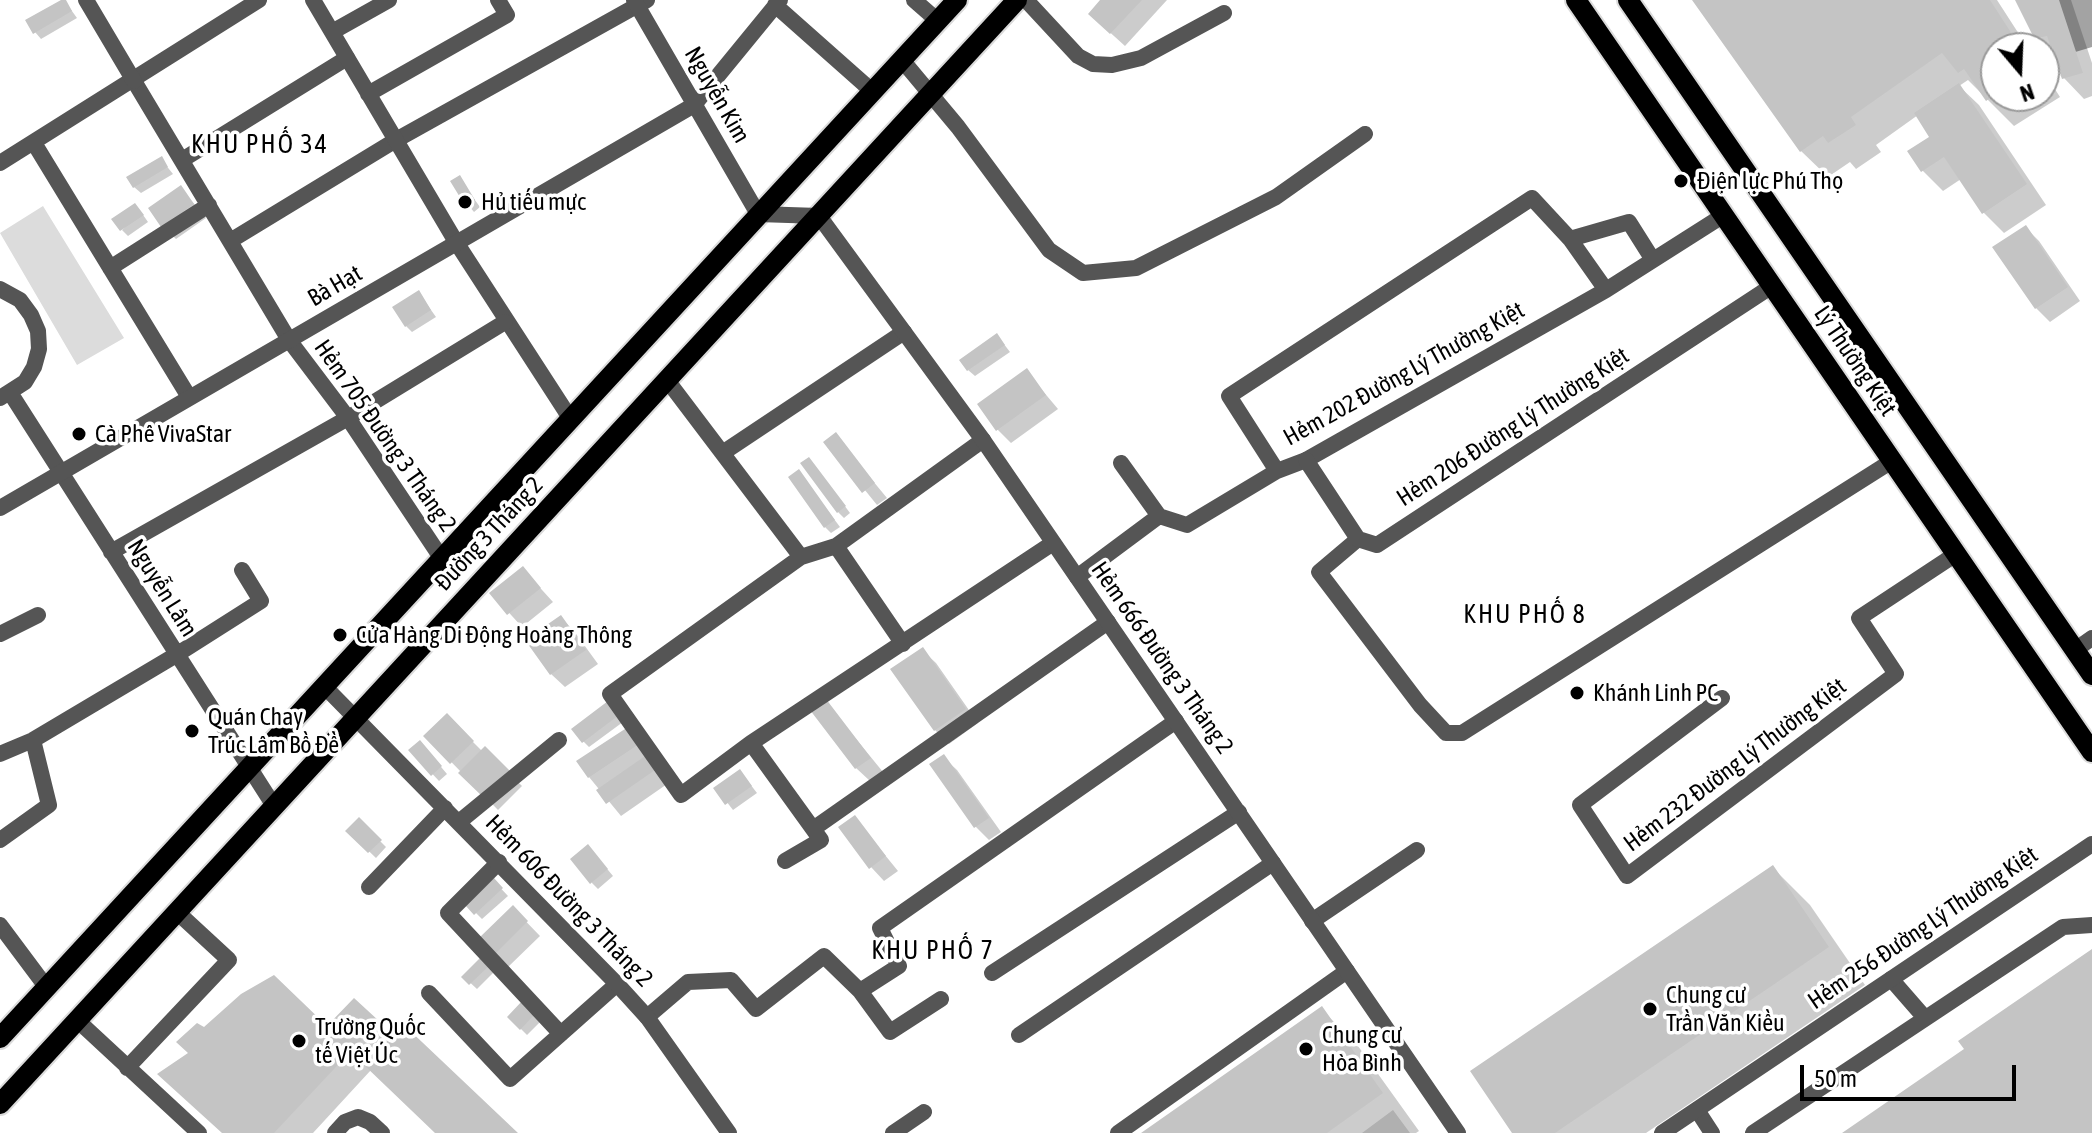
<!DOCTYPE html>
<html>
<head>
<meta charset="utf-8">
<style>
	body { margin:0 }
	#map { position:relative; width:2092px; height:1133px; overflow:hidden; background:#fff; font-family:"Asap Condensed",sans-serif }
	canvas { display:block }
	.north { position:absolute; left:1980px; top:32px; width:80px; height:80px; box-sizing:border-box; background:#fff; border:2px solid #999; border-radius:50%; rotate:161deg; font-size:22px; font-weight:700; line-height:32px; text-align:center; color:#000 }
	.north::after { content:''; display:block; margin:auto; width:28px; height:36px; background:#000; clip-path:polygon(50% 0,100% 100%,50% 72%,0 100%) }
	.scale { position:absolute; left:1800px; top:1065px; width:216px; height:36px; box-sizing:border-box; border:4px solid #000; border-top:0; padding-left:10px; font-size:24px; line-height:28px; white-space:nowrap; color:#000; -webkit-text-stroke:6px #fff; paint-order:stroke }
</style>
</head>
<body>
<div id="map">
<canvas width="2092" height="1133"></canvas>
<div class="north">N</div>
<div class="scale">50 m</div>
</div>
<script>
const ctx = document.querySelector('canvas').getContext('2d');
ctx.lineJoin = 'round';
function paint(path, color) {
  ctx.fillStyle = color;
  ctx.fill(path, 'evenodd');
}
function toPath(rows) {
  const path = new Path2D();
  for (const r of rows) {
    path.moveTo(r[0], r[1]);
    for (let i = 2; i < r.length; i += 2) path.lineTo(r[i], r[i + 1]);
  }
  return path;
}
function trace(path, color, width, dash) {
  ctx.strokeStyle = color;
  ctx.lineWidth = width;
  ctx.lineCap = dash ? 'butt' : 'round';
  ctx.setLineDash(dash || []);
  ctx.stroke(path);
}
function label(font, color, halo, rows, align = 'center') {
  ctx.font = font + ' "Asap Condensed",sans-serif';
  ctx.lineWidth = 7;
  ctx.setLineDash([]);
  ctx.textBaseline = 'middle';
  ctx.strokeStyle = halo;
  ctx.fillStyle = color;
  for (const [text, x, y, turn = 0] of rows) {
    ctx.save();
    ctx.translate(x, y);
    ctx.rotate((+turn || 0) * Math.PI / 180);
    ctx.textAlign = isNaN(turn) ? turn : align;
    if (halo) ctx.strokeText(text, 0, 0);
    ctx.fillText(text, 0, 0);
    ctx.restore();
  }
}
const green = toPath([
	[43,206,124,338,77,365,0,233],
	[1393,1110,1410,1133,1362,1133]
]);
const water = toPath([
	[2055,0,2092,0,2092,47,2072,53]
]);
const shadow = toPath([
	[64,0,77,18,41,39,35,32],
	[1103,0,1167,0,1125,46,1104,27],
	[1694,0,1997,0,2028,48,1996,48,1996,96,2044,96,2044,72,2060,97,2014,126,1968,80,1959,86,1979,105,2046,205,2004,233,1983,212,1961,179,1943,191,1923,171,1910,152,1932,137,1918,115,1876,145,1881,152,1856,169,1850,162,1828,177,1801,151],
	[2018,0,2071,0,2092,63,2092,96,2084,99,2064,78,2056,55,2033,33],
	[161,159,173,174,141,193,134,187],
	[459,178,480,207,474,212,468,205],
	[180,187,206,218,176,239,163,226],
	[141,212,148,222,128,236,122,230],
	[2025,227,2039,241,2080,301,2050,322,2036,308],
	[419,293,436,317,412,332,406,326],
	[997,335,1010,352,975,376,968,370],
	[1026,371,1058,409,1011,443,997,429],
	[835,435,887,498,877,505,826,442],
	[815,466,850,513,844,518,838,512],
	[799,472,840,527,831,533,825,527],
	[523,569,553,602,522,627,492,594],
	[560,617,574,631,598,664,565,687,551,674],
	[922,650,936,663,978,723,949,744,935,730],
	[825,701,883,772,870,781,856,768],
	[614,710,623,722,589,747,583,741],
	[447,716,482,751,485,749,522,786,498,810,426,736],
	[627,729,670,782,621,816,589,777],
	[426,749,447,774,439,781,411,751],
	[943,757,957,770,1001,832,989,840,976,827],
	[740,771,757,793,733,810,716,788],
	[854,817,898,871,884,881,871,867],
	[359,820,386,847,376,858,348,831],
	[594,853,613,876,598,889,592,883],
	[1773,868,1810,905,1865,985,1646,1133,1515,1133],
	[494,881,508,896,482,919,468,905],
	[513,908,540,936,508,967,481,939],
	[481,960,494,972,477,989,464,977],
	[523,1003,541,1021,527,1035,509,1017],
	[1321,1009,1358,1046,1419,1131,1416,1133,1145,1133],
	[377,1022,393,1038,515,1133,437,1133,371,1070,313,1133,223,1133,190,1054,205,1030,327,1029]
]);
const building = toPath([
	[61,0,66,0,72,11,33,34,25,20],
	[1100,0,1142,0,1110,34,1088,14],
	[1692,0,1990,0,2021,48,1996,48,1996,94,1986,101,1964,69,1958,73,1942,53,1851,117,1856,125,1828,143,1823,136,1800,152],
	[2015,0,2059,0,2083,73,2062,79,2047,36,2037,38,2032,34],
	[1959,83,2027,184,1982,214,1944,157,1921,172,1907,151,1929,137,1914,113],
	[162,156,168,167,133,188,126,177],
	[460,175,475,200,466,207,450,181],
	[181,185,194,204,161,227,148,208],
	[135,203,144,215,120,231,111,219],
	[2026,225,2068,287,2035,309,1992,247],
	[419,290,431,310,405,327,392,307],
	[997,333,1005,345,967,371,959,360],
	[1027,368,1046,395,996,431,977,404],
	[836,432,875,483,862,493,823,442],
	[809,457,846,506,837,513,800,463],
	[799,469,835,520,824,528,788,477],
	[523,566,541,588,507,615,489,593],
	[561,615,586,650,550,675,525,640],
	[923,647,966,709,934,731,890,669],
	[826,699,871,758,855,769,810,710],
	[608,701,619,715,582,743,571,729],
	[447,713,474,741,450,764,423,736],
	[628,727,639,744,588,778,576,761],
	[420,740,442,766,431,776,408,750],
	[485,746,510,771,484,798,458,773],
	[648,754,658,768,606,804,596,790],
	[944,754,989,818,974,828,929,764],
	[740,769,752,786,725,805,713,788],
	[855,815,886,856,869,869,838,827],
	[359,817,382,840,368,853,345,831],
	[588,844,608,869,590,884,570,859],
	[1773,865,1829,947,1555,1133,1512,1133,1470,1071],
	[494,878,503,888,474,915,465,905],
	[513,905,528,921,494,955,478,939],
	[2092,949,2092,1133,1842,1133,1964,1049,1958,1041],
	[481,957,490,965,469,985,461,977],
	[274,975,327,1026,354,998,379,1021,274,1133,222,1133,157,1074,188,1053,176,1042,197,1023,204,1027,241,994],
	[523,1000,536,1013,520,1030,507,1017],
	[1322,1006,1383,1093,1327,1133,1141,1133],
	[403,1024,518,1133,435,1133,364,1065]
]);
const service = toPath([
	[914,0,938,21],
	[1026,0,1078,56,1093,64,1112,65,1141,58,1224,13],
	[775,5,872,91],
	[902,60,958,127,1049,250,1083,273,1136,268,1276,197,1365,134],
	[134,81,289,340],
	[694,105,780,0],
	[34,143,189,397],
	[182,160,347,58],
	[0,163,259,0],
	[1570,239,1629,222,1653,260],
	[230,241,396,140,647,0],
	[456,242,570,418],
	[110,268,209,205],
	[667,380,801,557],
	[983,440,836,546,801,557,610,694,681,795,751,743,1053,543],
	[724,452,904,332],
	[1121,463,1159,516,1187,525,1277,471,1306,460,1606,290,1724,215],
	[1277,471,1229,396,1532,198,1570,239,1606,290],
	[1358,539,1319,572,1420,705,1446,733,1462,733,1892,461],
	[836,546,903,644],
	[1077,577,1159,516],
	[0,634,38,615],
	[2075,650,2092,638],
	[1722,698,1580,805,1627,876,1896,674,1859,618,1956,554],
	[751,743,821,840,785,861],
	[0,754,33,740,176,655],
	[813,829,1108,622],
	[0,840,49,805,33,740],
	[499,862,448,913,561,1034],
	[1312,921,1417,850],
	[992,973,1239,812],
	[1891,979,1925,1018],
	[860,991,899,966,880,928,1176,721],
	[429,993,510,1079,617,984],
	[647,1017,688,982,731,980,756,1009,824,956,860,991,890,1032,941,999],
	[77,1020,199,1133],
	[1019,1035,1273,863],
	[127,1068,229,960,177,912],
	[1697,1110,1712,1133],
	[335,1133,345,1122,358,1117,370,1122,382,1133],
	[893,1133,924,1112],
	[1118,1133,1347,971],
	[1753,1133,2063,927,2092,925]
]);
const minor = toPath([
	[86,0,134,81],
	[313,0,456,242],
	[332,32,389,0],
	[368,94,507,15,498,0],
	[819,216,983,440,1458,1133],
	[0,289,20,300,31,315,38,331,39,349,34,367,25,382,0,398],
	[289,340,348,418,442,559],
	[11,394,274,806],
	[1306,460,1358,539,1377,545,1772,286],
	[111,552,348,418,505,322],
	[176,655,261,601,242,570],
	[324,686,617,984,647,1017,729,1133],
	[459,822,559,740],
	[369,887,445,808],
	[0,925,47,988],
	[1662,1133,2092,844]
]);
const tertiary = toPath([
	[634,0,758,214,819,216],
	[0,508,694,105]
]);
const primary = toPath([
	[1576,0,2092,752],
	[1628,0,2092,675],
	[0,1038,957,0],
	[0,1104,1017,0]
]);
const markers = [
	[1681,181,8,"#000"],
	[465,202,8,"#000"],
	[79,434,8,"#000"],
	[340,635,8,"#000"],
	[1577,693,8,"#000"],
	[192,731,8,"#000"],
	[1650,1009,8,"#000"],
	[299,1041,8,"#000"],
	[1306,1049,8,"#000"]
];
const streetNames = [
	["Nguyễn Kim",717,95,60],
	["Bà Hạt",335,286,-30],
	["Lý Thường Kiệt",1855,361,56],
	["Hẻm 202 Đường Lý Thường Kiệt",1404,374,-29],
	["Hẻm 206 Đường Lý Thường Kiệt",1513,427,-33],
	["Hẻm 705 Đường 3 Tháng 2",385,436,55],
	["Đường 3 Tháng 2",489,534,-47],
	["Nguyễn Lâm",162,588,58],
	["Hẻm 666 Đường 3 Tháng 2",1162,658,55],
	["Hẻm 232 Đường Lý Thường Kiệt",1735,765,-37],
	["Hẻm 606 Đường 3 Tháng 2",569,901,46],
	["Hẻm 256 Đường Lý Thường Kiệt",1923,928,-34]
];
const poiNames = [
	["Điện lực Phú Thọ",1697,181],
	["Hủ tiếu mực",481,202],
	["Cà Phê VivaStar",95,434],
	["Cửa Hàng Di Động Hoàng Thông",356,635],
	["Khánh Linh PC",1593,693],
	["Quán Chay",208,717],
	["Trúc Lâm Bồ Đề",208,745],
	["Chung cư",1666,995],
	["Trần Văn Kiều",1666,1023],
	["Trường Quốc",315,1027],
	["tế Việt Úc",315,1055],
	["Chung cư",1322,1035],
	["Hòa Bình",1322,1063]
];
const neighbourhoodNames = [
	["KHU PHỐ 34",260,145],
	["KHU PHỐ 8",1525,615],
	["KHU PHỐ 7",933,951]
];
paint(green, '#dcdcdc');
paint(water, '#a3a3a3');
paint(shadow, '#0003');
paint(building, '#c4c4c4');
trace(primary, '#dbdbdb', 24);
trace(service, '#555', 16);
trace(minor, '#555', 16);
trace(tertiary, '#555', 16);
trace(primary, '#000', 20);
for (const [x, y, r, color] of markers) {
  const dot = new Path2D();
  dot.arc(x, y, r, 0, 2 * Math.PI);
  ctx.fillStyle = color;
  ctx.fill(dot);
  trace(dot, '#fff', 3);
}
label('24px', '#000', '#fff', streetNames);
label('24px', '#000', '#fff', poiNames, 'left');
ctx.letterSpacing = '2px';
label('26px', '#000', '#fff', neighbourhoodNames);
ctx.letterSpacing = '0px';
</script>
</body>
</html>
